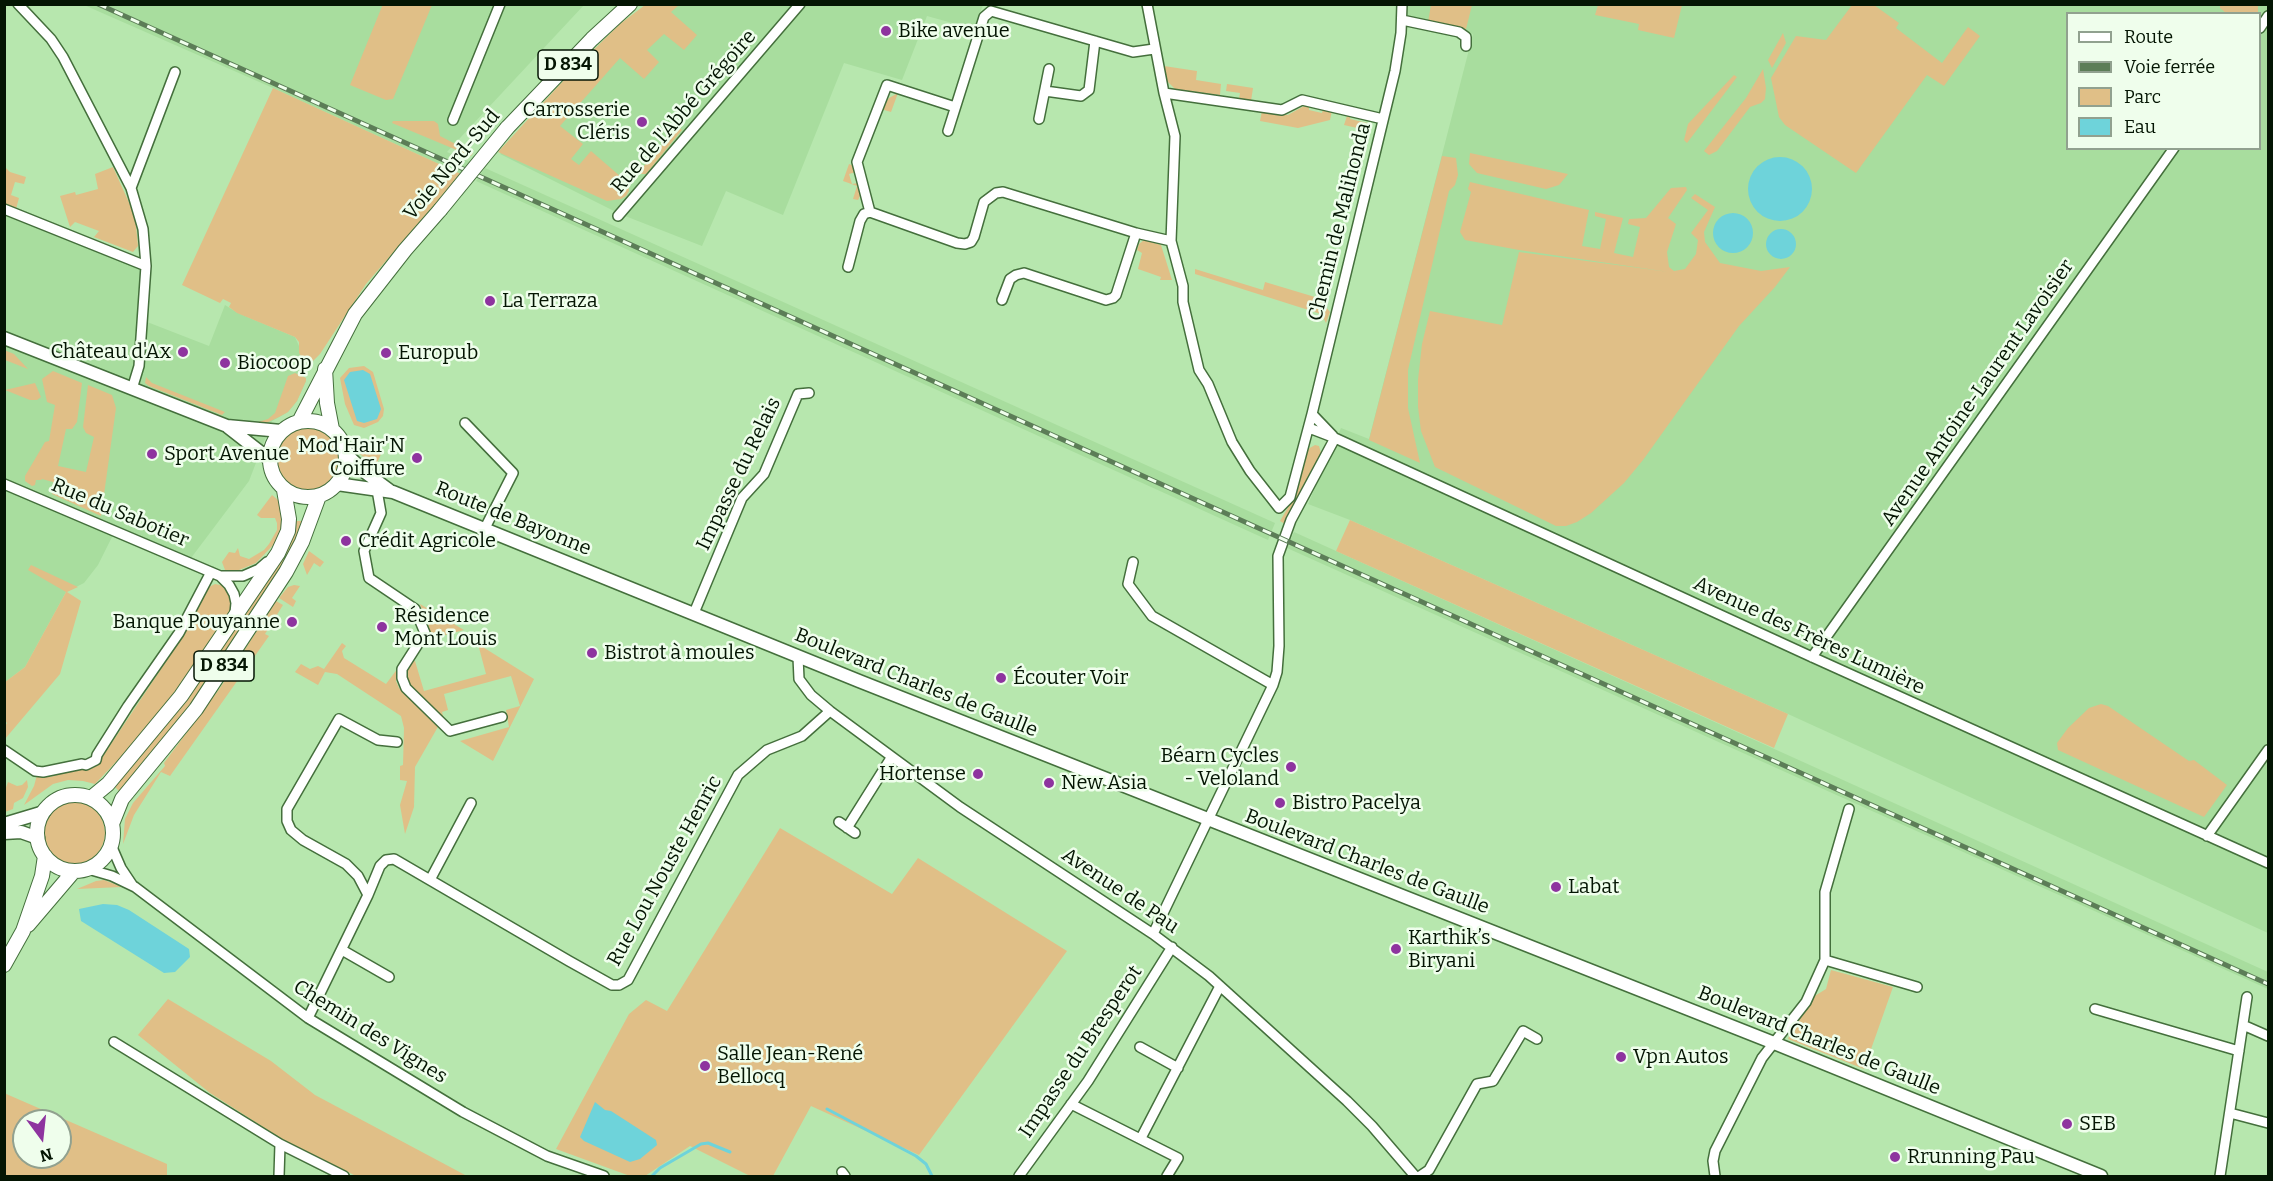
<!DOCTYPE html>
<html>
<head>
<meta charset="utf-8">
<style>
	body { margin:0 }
	#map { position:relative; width:2273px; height:1181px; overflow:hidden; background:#b7e7ae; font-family:Bitter,serif }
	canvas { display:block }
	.frame { position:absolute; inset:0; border:6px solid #041503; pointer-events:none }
	.legend { position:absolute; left:2066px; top:12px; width:195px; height:138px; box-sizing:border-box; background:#effeec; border:2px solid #91a18f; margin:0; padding:8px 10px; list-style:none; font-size:18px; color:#041503 }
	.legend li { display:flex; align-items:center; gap:12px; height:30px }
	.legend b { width:30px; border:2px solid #91a18f }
	.north { position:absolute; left:12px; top:1109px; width:60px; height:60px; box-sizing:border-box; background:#effeec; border:2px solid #91a18f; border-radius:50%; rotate:165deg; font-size:16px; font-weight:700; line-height:24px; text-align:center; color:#041503 }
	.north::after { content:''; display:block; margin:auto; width:21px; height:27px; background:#8e349f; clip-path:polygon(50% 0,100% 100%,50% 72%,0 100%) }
</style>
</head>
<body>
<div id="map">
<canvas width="2273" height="1181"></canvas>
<div class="frame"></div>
<ul class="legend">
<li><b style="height:8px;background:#fff"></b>Route</li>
<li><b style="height:8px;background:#5c7d57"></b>Voie ferrée</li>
<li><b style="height:16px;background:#e0bf87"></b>Parc</li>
<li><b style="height:16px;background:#6ed3da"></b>Eau</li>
</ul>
<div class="north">N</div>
</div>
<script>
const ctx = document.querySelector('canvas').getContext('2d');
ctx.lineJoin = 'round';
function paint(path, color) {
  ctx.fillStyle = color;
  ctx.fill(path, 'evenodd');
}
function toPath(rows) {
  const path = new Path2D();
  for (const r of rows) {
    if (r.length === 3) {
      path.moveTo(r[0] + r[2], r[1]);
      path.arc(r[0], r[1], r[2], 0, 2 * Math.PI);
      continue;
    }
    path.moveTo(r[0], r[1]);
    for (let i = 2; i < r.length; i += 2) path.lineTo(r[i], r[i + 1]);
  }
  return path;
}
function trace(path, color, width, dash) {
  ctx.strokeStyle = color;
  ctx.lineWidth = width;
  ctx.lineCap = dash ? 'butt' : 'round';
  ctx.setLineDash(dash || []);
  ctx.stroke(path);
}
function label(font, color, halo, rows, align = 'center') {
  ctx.font = font + ' Bitter,serif';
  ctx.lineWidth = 5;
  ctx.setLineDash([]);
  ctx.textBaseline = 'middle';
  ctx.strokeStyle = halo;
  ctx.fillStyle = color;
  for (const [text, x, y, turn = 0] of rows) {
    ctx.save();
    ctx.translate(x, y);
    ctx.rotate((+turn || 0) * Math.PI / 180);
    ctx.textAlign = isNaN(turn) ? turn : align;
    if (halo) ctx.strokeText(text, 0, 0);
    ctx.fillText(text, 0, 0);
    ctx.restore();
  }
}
const built = toPath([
	[84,5,584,5,447,152,470,162,461,174,273,88],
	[645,5,983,5,974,29,927,16,902,80,844,63,783,215,726,191,702,246,620,214,500,154],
	[1402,5,2268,5,2268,933,1788,714,1350,520,1308,504,1341,428,1369,439,1473,34,1402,17],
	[2068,14,2260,14,2260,148,2068,148],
	[485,168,1275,523,1268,540,476,181],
	[5,213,146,271,142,320,209,346,225,305,238,313,295,337,306,362,310,364,304,376,306,381,297,401,288,412,272,421,249,481,188,562,115,531,98,565,84,583,66,592,25,667,5,682],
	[1294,532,2268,972,2268,989,1287,548]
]);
const green = toPath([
	[383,4,432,5,393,99,386,100,350,85],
	[645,5,679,5,671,12,697,35,684,50,664,34,647,50,659,62,644,79,620,58,560,126,583,144,571,159,579,165,591,151,628,183,629,191,626,196,621,199,607,201,498,152,575,68,620,24],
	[1431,5,1472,5,1466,29,1428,22],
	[1598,5,1598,4,1682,5,1674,38,1638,30,1639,24,1595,15],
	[1852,5,1874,5,1899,23,1896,28,1942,63,1968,27,1980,36,1944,86,1927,75,1856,173,1785,125,1779,117,1771,78,1796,36,1826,40],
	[2220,5,2258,5,2258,13,2226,13,2220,8],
	[1783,33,1786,43,1772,68,1768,60],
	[1164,66,1197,71,1196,80,1221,84,1220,95,1175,89,1167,81],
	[1763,69,1766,88,1765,99,1761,103,1750,107,1717,151,1709,155,1704,151,1746,98],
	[1734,75,1737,77,1687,143,1684,140,1688,124],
	[1227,84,1253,88,1251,101,1239,99,1240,93,1226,91],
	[273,88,461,174,366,284,320,354,310,364,304,361,299,353,299,342,295,337,237,313,229,307,231,303,223,299,220,303,182,285],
	[898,93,891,112,881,109,889,98],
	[1304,106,1309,107,1309,110,1322,113,1323,109,1332,111,1330,120,1298,128,1260,121,1262,111,1288,115],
	[1347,116,1350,117,1350,119,1372,124,1370,131,1344,125],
	[393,121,434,121,438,124,440,136,473,153,471,156,392,123],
	[678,127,682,130,646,174,640,174,638,173],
	[1470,153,1568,174,1559,185,1546,189,1477,173,1469,164],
	[1442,156,1456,158,1458,175,1455,185,1449,191,1408,370,1408,408,1420,463,1369,440],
	[849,164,854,166,856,172,849,174,852,184,858,183,861,194,858,200,853,199,857,186,843,181],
	[5,167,10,172,26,177,24,184,15,182,11,195,19,198,16,209,5,204],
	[113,167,135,216,138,246,133,252,94,237,99,231,75,222,70,227,60,196,75,192,76,195,98,189,95,174],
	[1470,182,1589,210,1582,246,1600,249,1606,219,1595,216,1595,212,1623,218,1614,253,1633,257,1640,227,1628,224,1629,219,1646,218,1671,188,1686,187,1687,190,1668,218,1676,224,1667,252,1669,267,1674,271,1685,269,1696,254,1698,240,1691,233,1708,210,1691,198,1695,194,1715,207,1704,232,1705,242,1720,263,1761,271,1790,267,1775,287,1739,326,1643,460,1624,483,1591,513,1577,522,1566,526,1556,526,1435,467,1421,431,1418,407,1418,380,1422,344,1430,311,1502,325,1519,252,1669,272,1519,250,1465,240,1460,232,1471,192,1468,189],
	[1144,240,1161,245,1172,280,1160,280,1161,277,1138,269,1142,253,1137,250,1139,244],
	[1195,269,1263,290,1265,282,1325,300,1326,307,1330,312,1326,323,1321,314,1195,274],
	[4,350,14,354,28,369,5,360],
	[364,366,373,372,384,409,383,416,378,422,364,428,354,425,345,404,340,378,349,368],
	[53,371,82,383,77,422,72,429,66,429,58,466,86,472,94,437,86,433,83,427,88,385,112,395,116,408,101,516,52,494,53,482,42,479,41,480,36,480,35,485,32,486,25,481,25,476,45,442,49,441,55,405,47,402,42,379],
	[295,373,306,378,306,381,297,401,288,412,279,417,264,424,255,423,268,419,275,413,288,376],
	[146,377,152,383,225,412,222,415,149,386,145,383],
	[35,383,41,397,37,400,30,400,5,390],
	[308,458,32],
	[362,440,366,447,382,452,376,465,361,455,355,445],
	[1315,445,1319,446,1321,453,1285,524,1280,521,1296,494,1308,449],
	[272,495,278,500,282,517,283,527,276,542,256,563,239,570,225,570,222,562,229,552,235,553,238,548,240,556,249,559,264,550,269,544,277,530,277,523,275,518,261,518,257,515],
	[1350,520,1788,714,1774,748,1336,551],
	[294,521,305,521,294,549,185,714,120,792,114,786,171,719],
	[309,551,324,562,320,567,314,563,307,575,303,564],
	[31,565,78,587,67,592,81,601,60,674,5,739,5,726,7,723,5,721,5,682,25,667,66,592,28,570],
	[215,584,225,586,232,599,232,610,180,688,134,743,95,784,83,781,68,780,53,784,24,805,34,786,37,775,50,777,96,764,101,759,179,642,209,587],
	[294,585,300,586,292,598,296,601,293,607,279,598,288,587],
	[276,601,283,605,265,634,269,636,170,776,161,772,134,815,123,844,125,819,133,803,165,766,164,763,220,688],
	[420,604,464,630,426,640,429,629,428,625,433,622,430,613,424,615],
	[342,643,346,646,342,651,344,658,386,684,398,668,396,681,399,688,439,725,415,767,414,807,405,834,400,805,407,781,400,780,400,766,403,765,404,728,401,716,337,674,325,672,318,685,295,672,301,664,310,669,318,666,324,669],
	[478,644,534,679,493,761,460,741,509,727,506,710,520,706,511,676,444,694,448,710,442,712,444,719,407,685,405,672,410,662,415,661,424,691,486,674],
	[2101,704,2108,706,2189,761,2194,760,2227,785,2204,817,2058,750,2057,743,2068,728,2089,708],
	[27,780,28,787,23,798,14,803,13,809,5,812,5,790,8,782,17,786,22,785],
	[74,833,31],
	[780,828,892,894,918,858,1067,951,919,1155,811,1106,773,1176,750,1176,690,1146,645,1176,630,1176,556,1149,629,1014,646,1000,667,1011],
	[104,880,122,887,77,889,96,881],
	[1831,970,1893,987,1864,1069,1788,1039,1792,1028,1813,997,1826,989],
	[168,999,271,1061,315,1095,467,1176,356,1176,285,1141,210,1093,138,1035],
	[4,1093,167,1164,167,1176,5,1176],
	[24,1121,60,1121,60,1157,24,1157]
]);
const water = toPath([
	[1780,189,32],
	[1733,233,20],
	[1781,244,15],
	[363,370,370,374,381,409,377,419,364,423,357,421,344,380,350,372],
	[103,904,117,905,129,910,189,949,190,957,175,972,164,973,81,921,79,909],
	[595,1102,605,1110,611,1111,656,1140,657,1145,640,1159,630,1162,584,1141,580,1137]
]);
const stream = toPath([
	[827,1109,916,1156,926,1164,932,1176],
	[652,1176,660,1168,701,1144,708,1143,730,1152]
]);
const street = toPath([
	[18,4,51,39,63,57,131,188],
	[1147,4,1164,93,1175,136,1171,241,1183,286,1183,302,1199,370,1208,384,1232,442,1250,471,1279,508,1290,497,1312,414,1395,71,1401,33,1402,4],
	[1402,20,1459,32,1466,37,1466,46],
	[2260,28,2268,16],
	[1045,91,1081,96,1089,90,1095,41],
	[1164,93,1282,110,1302,100,1383,119],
	[1039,119,1049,69],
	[453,120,500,4],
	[948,131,984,17,991,11,1133,52,1154,49],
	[4,209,146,266],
	[870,212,857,162,887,85,955,107],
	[618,216,800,4],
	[848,267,860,221,864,214,870,212,957,243,965,244,971,242,974,237,984,202,996,193,1003,192,1136,233,1171,241],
	[1002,300,1010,279,1016,275,1024,273,1106,300,1113,298,1116,295,1136,233],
	[132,389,139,366,146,266,143,229,131,188,175,72],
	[1312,414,1333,436],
	[465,423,513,473,484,530],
	[1309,428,1335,438,1812,657,2268,863],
	[4,484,220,576,229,585,234,594,236,603,235,613],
	[377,490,381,513,364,551,369,578,415,609,425,633,402,669,402,678,406,688,450,731,502,717],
	[1133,562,1128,584,1152,616,1273,685],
	[220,576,243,576,259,569,267,562],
	[694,613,742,498,764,474,798,394,809,393],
	[798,657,799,679,811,695,830,711,960,807,1153,934,1209,976,1347,1101,1372,1126,1415,1176],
	[1812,657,2174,148],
	[4,750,35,771,43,772,82,764,86,765,96,760,97,755,128,706,179,633,211,572],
	[839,822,855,833],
	[847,828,891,758],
	[2207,836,2268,750],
	[111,845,121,868,133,886],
	[88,869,112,876,135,887,308,1018,463,1112,547,1156,604,1176],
	[430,880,471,803],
	[368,895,358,876,346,864,303,840,291,830,287,821,287,809,339,719,378,740,397,742],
	[1153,934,1273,685,1277,672,1279,646,1278,556,1291,520,1335,438],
	[342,950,389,977],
	[1825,960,1917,987],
	[2095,1009,2239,1051],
	[308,1018,368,895,380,866,386,860,394,859,569,961,612,985,619,985,628,980,738,775,767,750,802,736,830,711],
	[2243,1025,2268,1036],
	[114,1042,280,1144],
	[1140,1047,1178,1068],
	[1071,1104,1178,1158,1167,1176],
	[2230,1113,2268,1123],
	[1141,1138,1220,986],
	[842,1172,845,1176],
	[279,1176,280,1144,344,1176],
	[1019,1176,1088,1081,1172,947],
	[1420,1176,1429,1170,1477,1084,1493,1081,1523,1031,1537,1039],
	[1715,1176,1713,1161,1715,1151,1762,1058,1806,1002,1825,960,1825,892,1849,809],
	[2220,1176,2247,997]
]);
const secondary = toPath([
	[4,338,227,426,281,431],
	[228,427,269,459],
	[346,454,366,473,389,490],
	[337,484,393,492,859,681,1774,1043,2101,1176],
	[4,824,44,812],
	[4,833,21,832,38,838]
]);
const primary = toPath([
	[507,128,592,39,630,4],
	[325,369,327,403,332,429],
	[308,459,38],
	[299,422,355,314,405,250,440,210],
	[75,833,38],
	[91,798,108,784,181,696,278,553,288,531,289,519,284,490],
	[112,824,122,799,196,709,286,572,302,542,319,496],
	[28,925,74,871],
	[4,965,23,931,42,876,45,856]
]);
const rail = toPath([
	[98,4,2268,984]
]);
const primaryBridge = toPath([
	[440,210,507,128]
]);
const markers = [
	[886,31,6,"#8e349f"],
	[642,122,6,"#8e349f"],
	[490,301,6,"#8e349f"],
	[183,352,6,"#8e349f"],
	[386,353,6,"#8e349f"],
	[225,363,6,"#8e349f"],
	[152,454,6,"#8e349f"],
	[417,458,6,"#8e349f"],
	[346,541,6,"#8e349f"],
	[292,622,6,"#8e349f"],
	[382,627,6,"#8e349f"],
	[592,653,6,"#8e349f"],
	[1001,678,6,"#8e349f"],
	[1291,767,6,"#8e349f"],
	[978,774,6,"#8e349f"],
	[1049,783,6,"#8e349f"],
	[1280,803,6,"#8e349f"],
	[1556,887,6,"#8e349f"],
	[1396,949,6,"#8e349f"],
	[1621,1057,6,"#8e349f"],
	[705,1066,6,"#8e349f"],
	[2067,1124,6,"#8e349f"],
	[1895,1157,6,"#8e349f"]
];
const shields = [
	[568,65,60],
	[224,666,60]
];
const shieldNames = [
	["D 834",568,65],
	["D 834",224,666]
];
const poiNames = [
	["Bike avenue",898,31],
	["Carrosserie",630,110,"right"],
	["Cléris",630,133,"right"],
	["La Terraza",502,301],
	["Château d'Ax",171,352,"right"],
	["Europub",398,353],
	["Biocoop",237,363],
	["Mod'Hair'N",405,446,"right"],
	["Coiffure",405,469,"right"],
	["Sport Avenue",164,454],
	["Crédit Agricole",358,541],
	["Résidence",394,616],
	["Mont Louis",394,639],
	["Banque Pouyanne",280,622,"right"],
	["Bistrot à moules",604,653],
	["Écouter Voir",1013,678],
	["Béarn Cycles",1279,756,"right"],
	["- Veloland",1279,779,"right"],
	["Hortense",966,774,"right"],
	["New Asia",1061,783],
	["Bistro Pacelya",1292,803],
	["Labat",1568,887],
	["Karthik’s",1408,938],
	["Biryani",1408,961],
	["Salle Jean-René",717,1054],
	["Bellocq",717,1077],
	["Vpn Autos",1633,1057],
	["SEB",2079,1124],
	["Rrunning Pau",1907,1157]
];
const streetNames = [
	["Rue de l'Abbé Grégoire",684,112,-49],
	["Voie Nord-Sud",452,165,-50],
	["Chemin de Malihonda",1340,222,-76],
	["Avenue Antoine-Laurent Lavoisier",1978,393,-55],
	["Impasse du Relais",739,474,-64],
	["Rue du Sabotier",120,513,23],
	["Route de Bayonne",513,519,22],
	["Avenue des Frères Lumière",1809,636,25],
	["Boulevard Charles de Gaulle",916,683,22],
	["Boulevard Charles de Gaulle",1367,862,21],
	["Rue Lou Nouste Henric",665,871,-61],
	["Avenue de Pau",1120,891,34],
	["Chemin des Vignes",370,1032,32],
	["Boulevard Charles de Gaulle",1819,1041,22],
	["Impasse du Bresperot",1081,1052,-56]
];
paint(built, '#a8dd9e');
paint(green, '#e0bf87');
paint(water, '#6ed3da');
trace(stream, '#6ed3da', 3);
trace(street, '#446f3c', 12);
trace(secondary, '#446f3c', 15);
trace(primary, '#446f3c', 16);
trace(street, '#fff', 9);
trace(secondary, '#fff', 12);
trace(primary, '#fff', 14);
trace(rail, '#5c7d57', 5);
trace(rail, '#effeec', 3, [9]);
trace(primaryBridge, '#446f3c', 16, []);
trace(primaryBridge, '#fff', 14);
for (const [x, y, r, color] of markers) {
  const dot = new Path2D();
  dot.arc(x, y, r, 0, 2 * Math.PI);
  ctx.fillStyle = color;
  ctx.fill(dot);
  trace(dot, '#effeec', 2);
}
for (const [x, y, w] of shields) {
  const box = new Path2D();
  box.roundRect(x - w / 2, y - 15, w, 30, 4.5);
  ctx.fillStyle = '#effeec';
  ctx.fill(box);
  trace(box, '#041503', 1.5);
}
label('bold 18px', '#041503', null, shieldNames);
label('20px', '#041503', '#effeec', poiNames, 'left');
label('20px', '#041503', '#effeec', streetNames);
</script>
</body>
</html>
